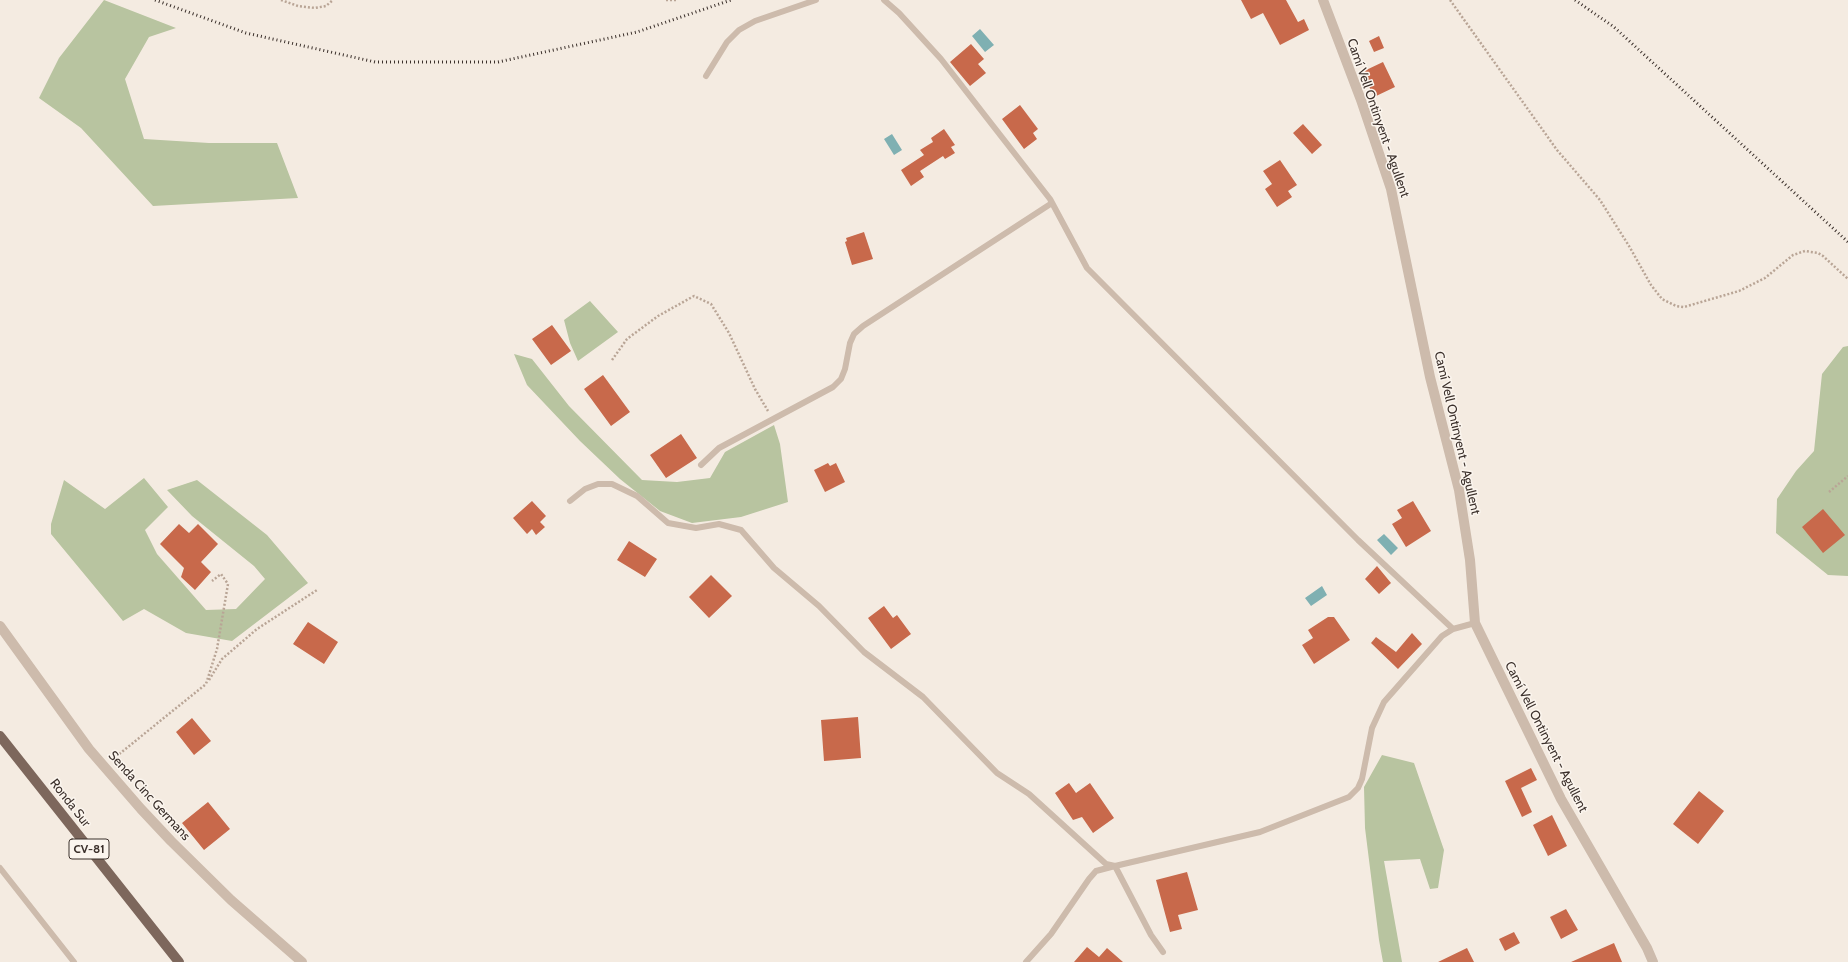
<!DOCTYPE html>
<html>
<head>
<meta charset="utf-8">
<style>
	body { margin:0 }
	canvas { display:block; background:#f4ebe1 }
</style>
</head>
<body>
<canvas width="1848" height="962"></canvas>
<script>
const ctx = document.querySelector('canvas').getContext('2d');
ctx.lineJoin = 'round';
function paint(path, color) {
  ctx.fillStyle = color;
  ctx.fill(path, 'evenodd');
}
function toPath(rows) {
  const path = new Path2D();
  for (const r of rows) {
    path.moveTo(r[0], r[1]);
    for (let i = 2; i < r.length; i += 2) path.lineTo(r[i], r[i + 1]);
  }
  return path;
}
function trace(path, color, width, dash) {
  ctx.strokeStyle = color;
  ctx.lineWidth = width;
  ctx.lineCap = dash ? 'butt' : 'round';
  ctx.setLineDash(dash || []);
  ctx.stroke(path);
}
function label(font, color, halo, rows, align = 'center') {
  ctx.font = font + ' Cabin,sans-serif';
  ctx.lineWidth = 3;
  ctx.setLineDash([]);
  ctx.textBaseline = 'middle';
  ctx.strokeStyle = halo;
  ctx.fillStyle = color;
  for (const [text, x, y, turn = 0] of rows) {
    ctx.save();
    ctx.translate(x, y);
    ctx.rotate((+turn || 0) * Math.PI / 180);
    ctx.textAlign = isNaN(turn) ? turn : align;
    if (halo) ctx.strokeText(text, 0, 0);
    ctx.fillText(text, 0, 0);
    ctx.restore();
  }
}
const green = toPath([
	[104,0,176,28,149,37,125,79,144,139,209,143,277,143,298,198,153,206,81,128,39,98,59,58],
	[590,301,618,332,578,361,570,343,564,320],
	[1848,346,1848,576,1828,575,1776,533,1777,499,1796,471,1814,451,1822,374,1843,347],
	[514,354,532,359,569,406,642,480,677,482,710,478,725,452,774,425,780,444,788,502,741,517,692,523,660,511,620,479,580,441,527,385],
	[144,478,168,507,145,530,157,554,206,610,236,609,265,579,254,566,192,516,167,490,197,480,267,535,308,583,232,641,186,633,144,609,123,621,51,534,51,524,64,480,105,509],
	[1382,755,1414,763,1444,850,1438,888,1430,889,1420,859,1384,861,1402,962,1383,962,1379,940,1365,828,1364,787]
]);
const water = toPath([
	[980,29,994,45,985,52,972,36],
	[892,134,902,150,894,155,884,139],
	[1384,534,1398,548,1391,555,1377,540],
	[1322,586,1327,595,1311,606,1305,598]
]);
const building = toPath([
	[1241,0,1286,0,1298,22,1304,19,1309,30,1280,45,1263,13,1251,19],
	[1379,36,1384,48,1374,52,1369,41],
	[971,44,984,59,978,64,986,73,970,86,950,62],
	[1383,62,1395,87,1374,97,1366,80,1368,79,1364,71],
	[1020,105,1038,129,1033,133,1037,139,1024,149,1002,119],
	[1303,124,1322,145,1312,154,1293,133],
	[944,129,955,145,951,147,955,153,945,159,943,156,920,171,924,177,911,186,901,170,924,155,920,150,933,142,931,138],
	[1280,160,1297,185,1288,191,1292,197,1277,207,1265,189,1272,184,1263,171],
	[864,232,873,259,852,265,845,242,847,241,846,238],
	[552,325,571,351,551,365,532,339],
	[603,375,630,412,611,426,584,389],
	[681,434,697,458,666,478,650,455],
	[828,463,830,466,836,463,845,482,825,492,814,470],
	[532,501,546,516,540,522,545,527,536,535,532,529,527,534,513,518],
	[1413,501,1431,531,1406,547,1392,524,1402,518,1397,510],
	[1823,509,1845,535,1823,553,1802,527],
	[179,524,189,533,198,524,218,544,201,562,211,572,195,590,181,577,184,568,160,544],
	[629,541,657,559,645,577,617,560],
	[1377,566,1391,583,1379,594,1365,579],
	[711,575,732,596,709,618,689,597],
	[884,606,893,618,897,615,911,634,891,649,868,618],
	[1328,617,1334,617,1350,640,1314,664,1302,645,1313,638,1308,630],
	[308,622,338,642,324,664,293,644],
	[1412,633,1422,644,1398,669,1371,643,1376,637,1396,652],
	[858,717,861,758,824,761,821,720],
	[192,718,211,741,194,755,176,732],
	[1531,768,1537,780,1521,788,1532,812,1522,817,1505,781],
	[1069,783,1076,793,1090,783,1114,818,1093,833,1082,817,1073,820,1055,793],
	[1699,791,1724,811,1698,844,1673,824],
	[208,802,230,829,204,850,182,823],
	[1552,815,1567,846,1548,856,1533,825],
	[1187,872,1198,910,1178,915,1182,929,1170,932,1156,880],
	[1566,909,1578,930,1561,939,1550,917],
	[1514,932,1520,943,1505,951,1499,939],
	[1614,943,1622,962,1571,962],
	[1087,947,1099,957,1107,948,1123,962,1074,962],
	[1467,948,1474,962,1438,962]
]);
const path = toPath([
	[281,0,298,6,315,8,326,6,333,0],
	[666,0,678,0],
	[1450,0,1557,150,1600,200,1629,246,1651,285,1662,299,1676,306,1684,307,1739,291,1765,278,1793,255,1805,251,1818,253,1823,256,1848,279],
	[612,360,627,339,658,316,694,296,711,304,729,333,755,389,768,411],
	[1829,492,1848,476],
	[209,680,222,659,257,629,317,590],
	[113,759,206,684,217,649,228,584,221,574,212,581]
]);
const lane = toPath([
	[884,0,899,13,941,59,1050,199,1087,268,1358,540,1453,629],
	[706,76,727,42,739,30,755,21,816,0],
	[701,465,719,448,833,387,841,379,845,369,850,343,854,334,863,326,1052,203],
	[570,501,585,489,598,484,612,484,637,496,668,523,696,528,719,524,741,530,774,568,819,606,864,652,923,697,997,773,1029,794,1106,864,1115,866,1260,832,1349,797,1358,788,1362,779,1372,728,1384,702,1442,636,1453,629,1475,623],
	[0,868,74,962],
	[1026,962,1051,934,1089,879,1096,871,1115,866,1151,935,1163,952]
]);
const street = toPath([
	[1323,0,1361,100,1391,189,1430,377,1459,490,1470,560,1475,623,1561,799,1647,948,1653,962],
	[0,626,89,749,141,809,171,841,231,900,302,962]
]);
const primary = toPath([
	[0,736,179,962]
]);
const rail = toPath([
	[155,0,246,33,375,62,498,62,637,32,731,0],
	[1575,0,1614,27,1848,242]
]);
const shields = [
	[89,849,40]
];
const shieldNames = [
	["CV-81",89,849]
];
const streetNames = [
	["Camí Vell Ontinyent - Agullent",1378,118,71],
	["Camí Vell Ontinyent - Agullent",1457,433,77],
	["Camí Vell Ontinyent - Agullent",1546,737,63],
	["Senda Cinc Germans",149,796,48],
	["Ronda Sur",70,803,52]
];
paint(green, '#b8c4a0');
paint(water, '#7fb0b2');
paint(building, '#c8694b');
trace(path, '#b9a596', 2.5, [2, 2]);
trace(lane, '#cdbbac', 6);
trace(street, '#cdbbac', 10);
trace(primary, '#7d675c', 10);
trace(rail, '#3b302b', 3, [1, 3]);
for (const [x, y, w] of shields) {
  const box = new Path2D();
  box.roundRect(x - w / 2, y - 10, w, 20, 3);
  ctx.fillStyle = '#fbf5ee';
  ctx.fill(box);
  trace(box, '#3b302b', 1);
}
label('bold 12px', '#3b302b', null, shieldNames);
label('13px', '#3b302b', '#fbf5ee', streetNames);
</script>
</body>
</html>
